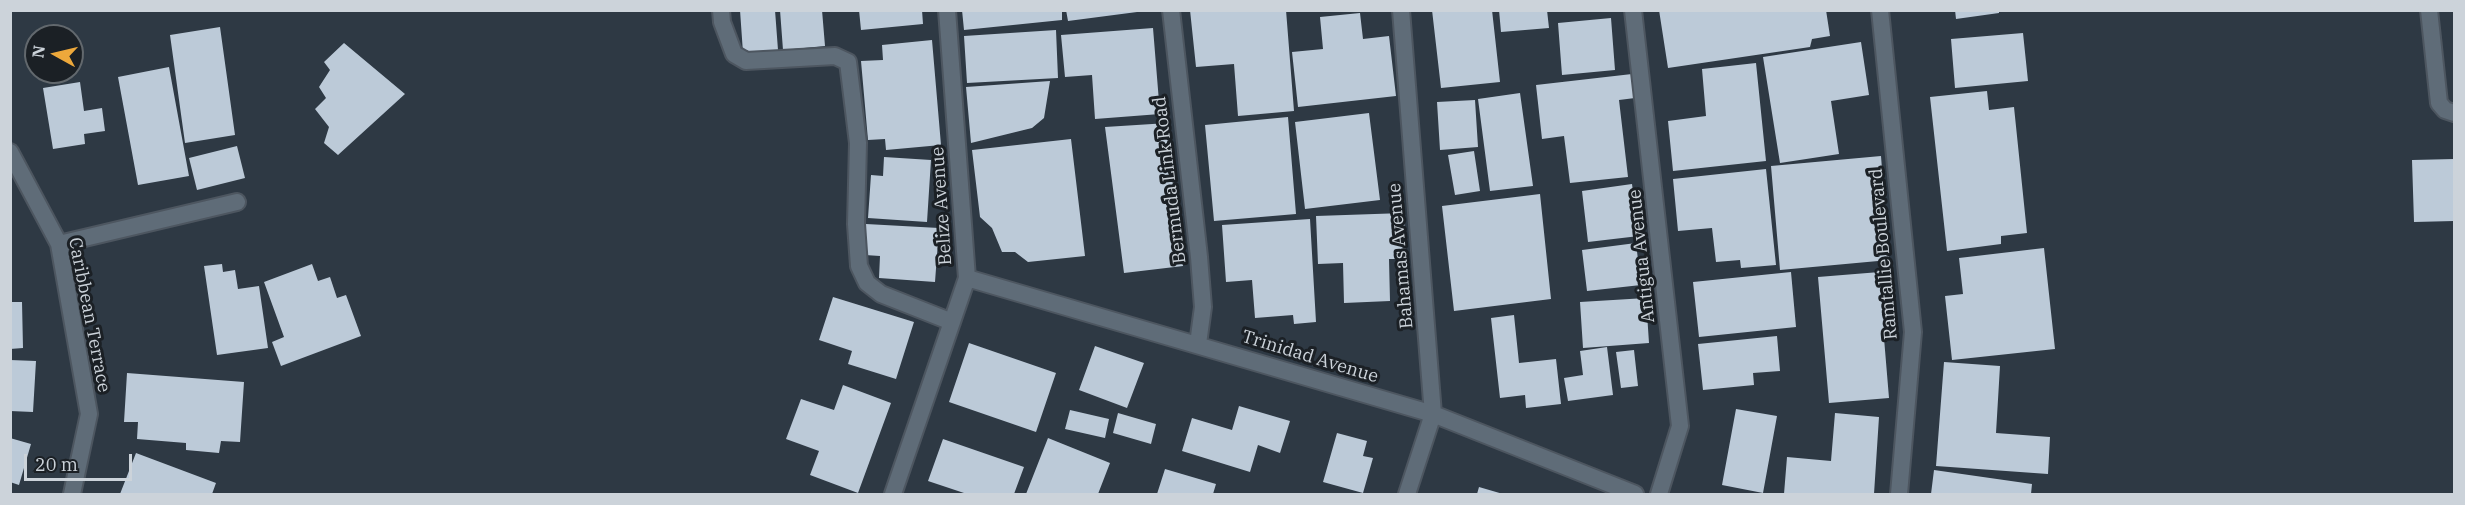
<!DOCTYPE html>
<html>
<head>
<meta charset="utf-8">
<style>
	body { margin:0 }
	#map { position:relative; width:2465px; height:505px; overflow:hidden; background:#2e3944; font-family:"IBM Plex Serif",serif }
	canvas { display:block }
	.frame { position:absolute; inset:0; border:12px solid #ccd3da; pointer-events:none }
	.north { position:absolute; left:24px; top:24px; width:60px; height:60px; box-sizing:border-box; background:#1b2025; border:2px solid #62686d; border-radius:50%; rotate:278deg; font-size:16px; font-weight:700; line-height:24px; text-align:center; color:#ccd3da }
	.north::after { content:''; display:block; margin:auto; width:21px; height:27px; background:#eda83b; clip-path:polygon(50% 0,100% 100%,50% 72%,0 100%) }
	.scale { position:absolute; left:24px; top:454px; width:108px; height:27px; box-sizing:border-box; border:3px solid #ccd3da; border-top:0; padding-left:8px; font-size:18px; line-height:21px; white-space:nowrap; color:#ccd3da; -webkit-text-stroke:4px #1b2025; paint-order:stroke }
</style>
</head>
<body>
<div id="map">
<canvas width="2465" height="505"></canvas>
<div class="frame"></div>
<div class="north">N</div>
<div class="scale">20 m</div>
</div>
<script>
const ctx = document.querySelector('canvas').getContext('2d');
ctx.lineJoin = 'round';
function paint(path, color) {
  ctx.fillStyle = color;
  ctx.fill(path, 'evenodd');
}
function toPath(rows) {
  const path = new Path2D();
  for (const r of rows) {
    path.moveTo(r[0], r[1]);
    for (let i = 2; i < r.length; i += 2) path.lineTo(r[i], r[i + 1]);
  }
  return path;
}
function trace(path, color, width, dash) {
  ctx.strokeStyle = color;
  ctx.lineWidth = width;
  ctx.lineCap = dash ? 'butt' : 'round';
  ctx.setLineDash(dash || []);
  ctx.stroke(path);
}
function label(font, color, halo, rows, align = 'center') {
  ctx.font = font + ' "IBM Plex Serif",serif';
  ctx.lineWidth = 6;
  ctx.setLineDash([]);
  ctx.textBaseline = 'middle';
  ctx.strokeStyle = halo;
  ctx.fillStyle = color;
  for (const [text, x, y, turn = 0] of rows) {
    ctx.save();
    ctx.translate(x, y);
    ctx.rotate((+turn || 0) * Math.PI / 180);
    ctx.textAlign = isNaN(turn) ? turn : align;
    if (halo) ctx.strokeText(text, 0, 0);
    ctx.fillText(text, 0, 0);
    ctx.restore();
  }
}
const building = toPath([
	[740,10,775,10,778,50,743,53],
	[780,10,822,10,825,46,783,50],
	[859,10,922,10,923,24,861,30],
	[962,10,1062,10,1062,20,964,30],
	[1066,10,1137,10,1137,12,1068,21],
	[1190,10,1286,10,1294,111,1238,116,1234,64,1196,67],
	[1432,10,1492,10,1500,82,1441,88],
	[1499,10,1547,10,1549,28,1501,32],
	[1659,10,1826,10,1830,36,1812,39,1810,47,1668,68],
	[1955,10,1999,10,1999,13,1956,19],
	[1360,13,1363,39,1389,36,1396,96,1298,107,1292,52,1323,49,1320,17],
	[1611,18,1615,70,1562,75,1558,23],
	[220,27,235,135,185,143,170,35],
	[1153,28,1160,114,1095,119,1092,75,1065,77,1061,35],
	[1056,30,1058,78,967,83,964,36],
	[2023,33,2028,81,1955,88,1951,39],
	[932,40,941,145,886,150,885,139,868,140,861,61,883,60,882,45],
	[1861,42,1869,95,1831,101,1839,154,1780,163,1763,57],
	[344,43,405,94,338,155,324,143,329,127,315,109,326,98,319,87,330,70,324,62],
	[1756,63,1766,161,1673,171,1668,121,1706,116,1702,69],
	[169,67,189,176,138,185,118,77],
	[1632,74,1635,98,1619,100,1628,177,1570,183,1564,136,1542,139,1536,85],
	[1050,81,1044,118,1032,128,971,143,966,87],
	[80,82,84,111,102,108,105,131,84,134,85,144,53,149,43,88],
	[1987,91,1989,110,2014,107,2027,233,2001,236,2001,244,1947,251,1930,97],
	[1520,93,1533,186,1490,191,1478,99],
	[1475,100,1478,147,1440,150,1437,102],
	[1369,113,1380,200,1305,209,1295,122],
	[1288,117,1296,214,1214,221,1205,125],
	[1168,123,1183,266,1124,273,1105,127],
	[1071,139,1085,256,1028,262,1015,252,1002,252,992,228,980,217,972,150],
	[237,146,245,178,197,190,189,158],
	[1474,151,1480,191,1455,195,1448,155],
	[1881,156,1889,260,1780,270,1771,166],
	[884,157,931,160,927,222,868,218,871,175,883,176],
	[2454,159,2454,221,2414,222,2412,160],
	[1766,169,1776,265,1741,268,1740,260,1716,262,1712,228,1678,231,1673,179],
	[1632,184,1639,236,1588,242,1582,191],
	[1540,194,1551,299,1454,311,1442,206],
	[1404,213,1406,259,1389,259,1390,301,1344,303,1343,263,1318,264,1316,216],
	[1310,219,1316,322,1294,324,1293,315,1255,318,1252,280,1226,282,1222,225],
	[866,224,939,228,935,282,879,278,880,256,865,255],
	[1636,243,1641,285,1587,291,1582,250],
	[2044,248,2055,349,1952,360,1945,296,1963,294,1959,258],
	[222,264,223,272,235,270,238,289,259,286,268,348,217,355,204,266],
	[312,264,318,281,330,277,337,298,346,295,361,336,281,366,272,342,284,337,264,282],
	[1892,271,1898,337,1884,338,1889,398,1829,403,1818,277],
	[1791,272,1796,327,1699,337,1693,282],
	[833,297,914,322,896,379,848,364,852,351,819,340],
	[1646,298,1649,343,1583,348,1580,302],
	[10,302,22,302,23,348,10,349],
	[1514,315,1519,363,1556,359,1561,404,1526,408,1525,395,1500,398,1491,318],
	[1777,336,1780,371,1753,373,1754,385,1703,390,1698,344],
	[969,343,1056,373,1036,432,949,402],
	[1095,346,1144,363,1127,408,1079,390],
	[1607,347,1613,395,1568,401,1564,378,1583,375,1580,351],
	[1634,350,1638,386,1621,388,1616,352],
	[10,360,36,361,33,412,10,411],
	[1944,362,2000,366,1996,433,2050,437,2048,474,1936,466],
	[127,373,244,382,240,442,221,441,219,453,186,450,186,443,137,439,138,422,124,422],
	[843,385,891,403,858,493,810,475,819,451,786,439,801,399,834,410],
	[1239,406,1290,421,1280,453,1258,445,1250,472,1182,451,1192,418,1232,430],
	[1736,409,1777,416,1763,493,1722,485],
	[1070,410,1109,419,1105,438,1065,429],
	[1118,413,1156,424,1151,444,1113,433],
	[1835,413,1879,417,1874,494,1784,494,1787,457,1831,461],
	[1337,433,1367,441,1363,456,1373,458,1363,493,1323,482],
	[10,438,31,444,19,485,10,482],
	[1048,438,1110,463,1098,494,1026,494],
	[943,439,1024,467,1014,494,967,494,928,481],
	[136,453,216,483,212,494,120,494],
	[1165,469,1216,484,1213,494,1157,494],
	[1934,470,2032,484,2031,494,1931,494],
	[1479,487,1503,494,1477,494]
]);
const minor = toPath([
	[721,10,722,22,734,54,746,61,835,56,848,62,858,143,856,224,859,266,867,283,881,294,952,322],
	[1171,10,1199,257,1203,307,1198,344],
	[1401,10,1433,414,1407,494],
	[1633,10,1680,426,1659,494],
	[1880,10,1913,332,1899,494],
	[2429,10,2439,103,2445,110,2454,113],
	[10,152,59,244,89,414,72,494],
	[59,244,237,202],
	[967,278,1433,414,1635,494],
	[893,494,967,278,947,10]
]);
const streetNames = [
	["Bermuda Link Road",1170,180,-97],
	["Belize Avenue",942,206,-94],
	["Ramtallie Boulevard",1884,254,-95],
	["Bahamas Avenue",1401,256,-95],
	["Antigua Avenue",1642,256,-96],
	["Caribbean Terrace",89,315,79],
	["Trinidad Avenue",1310,357,17]
];
paint(building, '#bccad8');
trace(minor, '#4d5660', 20);
trace(minor, '#5f6c78', 16);
label('18px', '#ccd3da', '#1b2025', streetNames);
</script>
</body>
</html>
